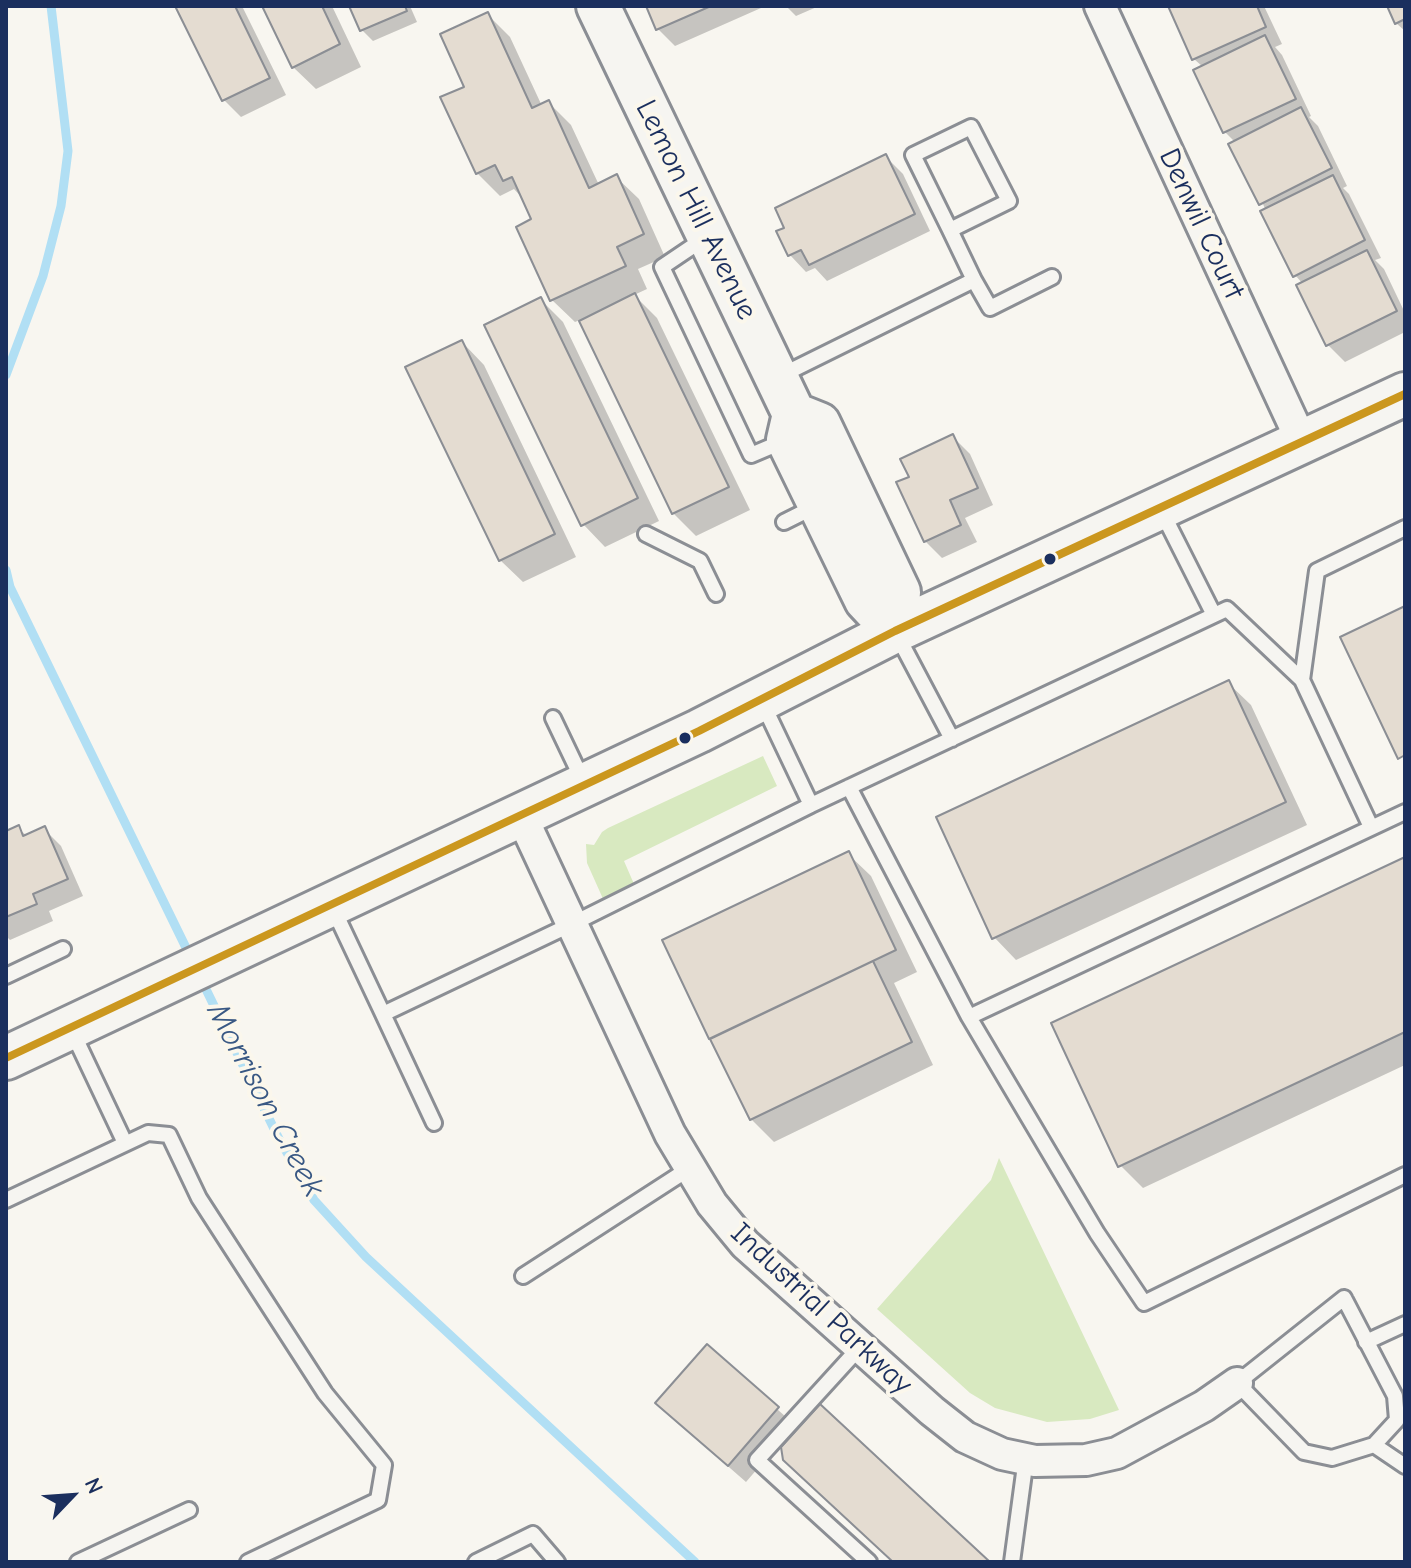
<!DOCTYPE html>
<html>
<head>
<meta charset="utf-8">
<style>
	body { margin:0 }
	#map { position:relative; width:1411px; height:1568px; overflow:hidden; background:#f8f6f0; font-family:"Comic Neue",sans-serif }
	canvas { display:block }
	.frame { position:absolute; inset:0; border:8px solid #1b2f5e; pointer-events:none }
	.north { position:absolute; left:32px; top:1456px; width:80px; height:80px; -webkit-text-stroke:6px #fbf7ec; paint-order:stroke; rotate:65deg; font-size:22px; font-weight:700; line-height:32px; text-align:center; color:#1b2f5e }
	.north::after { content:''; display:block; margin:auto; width:28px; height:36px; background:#1b2f5e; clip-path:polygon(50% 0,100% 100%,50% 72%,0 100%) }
</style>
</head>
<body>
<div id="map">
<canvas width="1411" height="1568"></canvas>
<div class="frame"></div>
<div class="north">N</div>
</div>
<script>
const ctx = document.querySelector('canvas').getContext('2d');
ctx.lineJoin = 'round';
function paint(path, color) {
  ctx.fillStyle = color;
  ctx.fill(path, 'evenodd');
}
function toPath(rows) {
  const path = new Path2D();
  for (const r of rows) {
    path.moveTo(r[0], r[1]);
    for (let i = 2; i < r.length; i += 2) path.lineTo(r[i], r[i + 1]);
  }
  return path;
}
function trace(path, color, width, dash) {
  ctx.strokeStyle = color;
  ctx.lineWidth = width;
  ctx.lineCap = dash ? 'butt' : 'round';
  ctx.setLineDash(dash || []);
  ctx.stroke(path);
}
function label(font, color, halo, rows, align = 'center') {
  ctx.font = font + ' "Comic Neue",sans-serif';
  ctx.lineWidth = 8;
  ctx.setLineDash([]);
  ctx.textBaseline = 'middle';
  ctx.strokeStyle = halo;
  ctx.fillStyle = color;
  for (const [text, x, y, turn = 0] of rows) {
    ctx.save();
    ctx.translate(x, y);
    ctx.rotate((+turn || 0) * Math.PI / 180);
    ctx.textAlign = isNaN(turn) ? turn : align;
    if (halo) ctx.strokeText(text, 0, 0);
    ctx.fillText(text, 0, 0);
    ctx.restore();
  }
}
const green = toPath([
	[763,756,777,786,624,861,634,884,604,901,587,863,586,844,594,845,602,832,608,828],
	[999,1158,1119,1410,1090,1419,1047,1422,995,1408,970,1393,877,1309,991,1180]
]);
const shadow = toPath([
	[178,6,242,6,286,95,241,117,224,100],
	[264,6,332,6,361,67,316,89,293,67],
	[348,6,410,6,417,22,373,41,362,30],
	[648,6,760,6,761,8,675,46,658,29],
	[786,6,819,6,796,16],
	[1170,6,1264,6,1282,44,1275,47,1282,55,1311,116,1309,117,1318,126,1347,186,1343,188,1349,194,1381,258,1375,260,1384,269,1405,313,1405,332,1345,362,1328,345,1303,284,1295,275,1235,142,1225,132,1203,67,1194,59],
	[1389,6,1405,6,1405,31,1396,23],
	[488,15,510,37,542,106,549,103,571,125,599,185,616,177,639,199,665,257,638,269,647,289,634,295,657,318,750,510,696,536,673,513,580,320,575,322,552,300,534,220,525,201,514,189,500,196,477,173,467,88],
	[886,157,903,174,930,231,827,281,815,268,806,272,790,255],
	[541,300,563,322,659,521,605,547,583,524],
	[462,342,484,365,576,557,523,582,500,560],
	[953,437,970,454,993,505,965,518,977,542,942,558,925,541,911,478],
	[1228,683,1251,705,1307,825,1016,960,994,937],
	[18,828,27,836,44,829,61,846,83,896,49,911,53,921,10,940,6,936,6,833],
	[848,854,871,876,917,972,894,983,933,1065,774,1142,751,1119,665,941],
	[1405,859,1405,1065,1143,1188,1120,1165],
	[707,1347,795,1425,746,1482,675,1420]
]);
const stream = toPath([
	[6,375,43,276,61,206,68,151,51,6],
	[6,570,10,587,192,960],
	[200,977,278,1137,314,1200,366,1257,695,1562]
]);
const building = toPath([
	[175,6,235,6,270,78,222,101,175,6],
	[262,6,322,6,340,44,292,68,262,6],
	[349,6,405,6,407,11,360,31,349,6],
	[646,6,711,6,656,30,646,6],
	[1168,6,1257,6,1266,27,1192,60,1168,6],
	[1387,6,1405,6,1405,19,1395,24,1387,6],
	[488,12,532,108,549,100,589,188,617,174,644,234,617,247,626,266,550,301,516,227,531,219,512,177,503,181,495,165,476,174,440,97,464,87,440,34,488,12],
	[1265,35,1296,99,1223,133,1193,70,1265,35],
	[1301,107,1332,168,1259,205,1228,144,1301,107],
	[886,154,915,214,809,265,801,250,788,256,776,231,784,228,775,208,886,154],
	[1333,175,1365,240,1293,277,1260,211,1333,175],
	[1367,250,1397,311,1326,346,1296,285,1367,250],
	[635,293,729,487,672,514,579,321,635,293],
	[541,297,638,498,581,526,484,325,541,297],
	[462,340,555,534,499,561,405,367,462,340],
	[953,434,978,488,950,500,961,525,924,542,896,482,909,477,900,459,953,434],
	[1405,606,1405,755,1398,759,1340,637,1405,606],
	[1229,680,1286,802,992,939,936,817,1229,680],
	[19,825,23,836,45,826,68,879,33,894,37,904,6,917,6,831,19,825],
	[849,851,896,950,709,1039,662,940,849,851],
	[1405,857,1405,1032,1118,1167,1051,1023,1405,857],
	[873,961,912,1042,750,1120,710,1039,873,961],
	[707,1344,779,1407,728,1466,655,1403,707,1344],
	[820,1404,990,1562,893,1562,783,1460,781,1447,820,1404]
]);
const lane = toPath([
	[705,238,662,267,751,455,784,441],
	[974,280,990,308,1052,277],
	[778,377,974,280,950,230,913,155,971,127,1009,201,950,230],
	[1162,512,1214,615],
	[784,522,816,506],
	[646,534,700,561,716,594],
	[896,633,952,739],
	[1302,680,1317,571,1405,528],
	[553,718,584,783],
	[849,787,969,1017],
	[811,805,1227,609,1302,680,1371,827],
	[1405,812,969,1017,1097,1233,1144,1303,1405,1175],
	[332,906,383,1014,572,924,811,805,763,704],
	[6,976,63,949],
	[383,1014,434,1123],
	[72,1031,125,1143],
	[6,1200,148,1133,169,1135,199,1198,325,1393,384,1465,378,1500,248,1562],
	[523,1276,690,1168],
	[1344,1298,1395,1396,1397,1420,1374,1445,1332,1458,1304,1452,1237,1383,1344,1298],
	[1366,1342,1405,1324],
	[860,1347,757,1460,869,1562],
	[1374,1445,1405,1466],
	[78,1562,189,1510],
	[476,1562,533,1534,557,1562],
	[1012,1562,1026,1458]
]);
const street = toPath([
	[1100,6,1302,442],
	[521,815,670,1134,712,1204,745,1244,932,1411,965,1437,1002,1454,1035,1461,1086,1460,1117,1453,1204,1406,1237,1383]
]);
const secondary = toPath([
	[598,6,794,414,788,440,866,600,895,631],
	[794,414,819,424,899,592,895,631],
	[6,1058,699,731,895,631,1405,394]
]);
const bus1 = toPath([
	[6,1058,699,731,895,631,1405,394]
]);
const markers = [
	[1050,559,7,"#1b2f5e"],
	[685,738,7,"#1b2f5e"]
];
const streetNames = [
	["Lemon Hill Avenue",696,210,64],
	["Denwil Court",1201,224,65],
	["Industrial Parkway",821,1309,43]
];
const waterNames = [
	["Morrison Creek",265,1100,62]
];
paint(green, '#d8e9c0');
paint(shadow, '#0003');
trace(stream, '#b1dff4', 9);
paint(building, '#e4dcd1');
trace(building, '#8b8e94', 2);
trace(lane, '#8b8e94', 20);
trace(street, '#8b8e94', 36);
trace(secondary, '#8b8e94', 48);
trace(lane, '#f6f5f1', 14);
trace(street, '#f6f5f1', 30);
trace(secondary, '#f6f5f1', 42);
trace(bus1, '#cb971e', 8);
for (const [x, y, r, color] of markers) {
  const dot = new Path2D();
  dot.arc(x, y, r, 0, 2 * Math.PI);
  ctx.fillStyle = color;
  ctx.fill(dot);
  trace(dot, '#fbf7ec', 3);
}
label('30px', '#1b2f5e', '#fbf7ec', streetNames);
label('italic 32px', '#395884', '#fbf7ec', waterNames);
</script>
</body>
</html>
